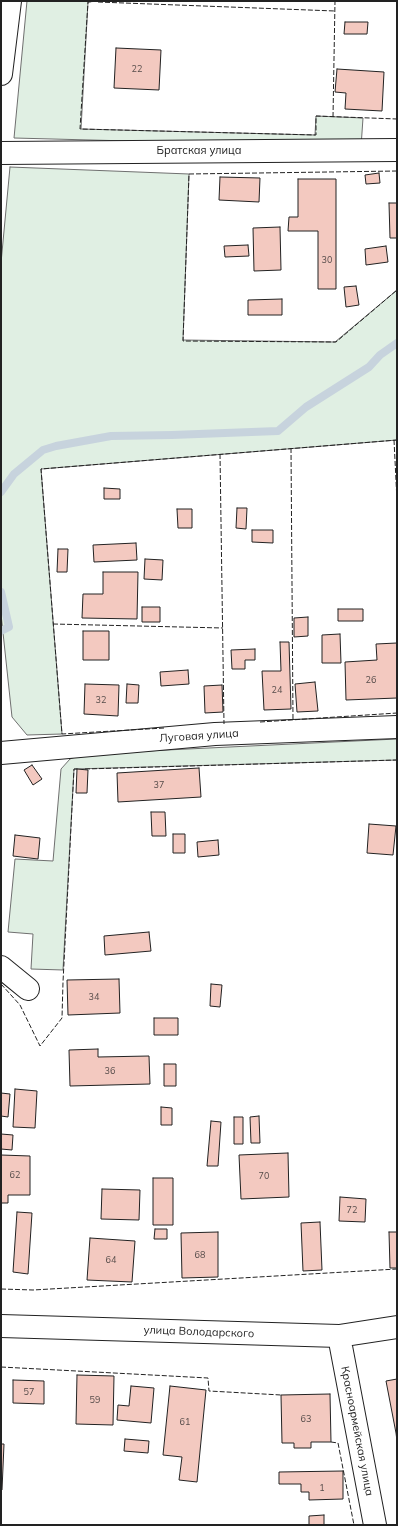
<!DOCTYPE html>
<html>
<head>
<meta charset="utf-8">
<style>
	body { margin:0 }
	#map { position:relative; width:398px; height:1526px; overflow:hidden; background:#fff; font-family:Mulish,sans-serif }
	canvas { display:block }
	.frame { position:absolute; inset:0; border:2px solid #222; pointer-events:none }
</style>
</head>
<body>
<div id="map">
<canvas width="398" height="1526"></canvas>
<div class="frame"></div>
</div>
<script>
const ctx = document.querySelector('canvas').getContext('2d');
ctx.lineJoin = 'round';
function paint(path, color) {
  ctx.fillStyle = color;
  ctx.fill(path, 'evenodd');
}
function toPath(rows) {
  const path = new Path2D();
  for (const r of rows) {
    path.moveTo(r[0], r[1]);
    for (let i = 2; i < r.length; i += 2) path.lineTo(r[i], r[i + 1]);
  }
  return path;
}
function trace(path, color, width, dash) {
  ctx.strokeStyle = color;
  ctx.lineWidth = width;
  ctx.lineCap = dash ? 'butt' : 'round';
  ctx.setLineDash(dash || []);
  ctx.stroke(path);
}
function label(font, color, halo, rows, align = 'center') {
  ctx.font = font + ' Mulish,sans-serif';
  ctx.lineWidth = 3;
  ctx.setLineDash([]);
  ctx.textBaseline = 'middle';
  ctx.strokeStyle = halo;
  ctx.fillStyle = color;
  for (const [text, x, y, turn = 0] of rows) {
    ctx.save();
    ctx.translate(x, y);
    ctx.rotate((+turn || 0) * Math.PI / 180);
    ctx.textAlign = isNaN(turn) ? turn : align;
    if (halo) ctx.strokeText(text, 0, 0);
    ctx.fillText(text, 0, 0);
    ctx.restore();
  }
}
const green = toPath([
	[27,1,98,1,88,2,81,129,315,135,316,116,363,118,361,147,14,138,27,1],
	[10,167,189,174,183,340,335,342,397,290,397,440,41,469,62,734,27,735,12,717,1,614,1,263,10,167],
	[397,739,397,760,74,769,63,970,31,969,33,934,8,932,15,859,53,861,61,769,70,759,83,754,397,739]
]);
const stream = toPath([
	[1,492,14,474,43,450,56,446,111,436,172,435,278,431,306,407,369,367,380,355,397,343],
	[1,592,9,627,1,631]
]);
const building = toPath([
	[345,22,368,22,367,34,344,34,345,22],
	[116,48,161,50,159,90,114,88,116,48],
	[337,69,384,72,382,111,345,109,346,93,335,92,337,69],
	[379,173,380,183,366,184,365,175,379,173],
	[220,177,260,178,259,202,219,200,220,177],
	[298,179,336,179,336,289,318,289,318,231,288,231,289,217,298,217,298,179],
	[389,203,397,203,397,238,390,238,389,203],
	[280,227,281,270,254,271,253,228,280,227],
	[248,245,249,256,225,257,224,246,248,245],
	[386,246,388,262,366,265,365,249,386,246],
	[356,286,359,305,346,307,344,287,356,286],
	[282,299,282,315,248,315,248,300,282,299],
	[104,488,120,489,120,499,104,499,104,488],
	[237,508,247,508,246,529,236,528,237,508],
	[177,509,192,509,192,528,178,528,177,509],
	[252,530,273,530,273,543,252,542,252,530],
	[136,543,137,560,94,562,93,545,136,543],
	[58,549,68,549,67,572,57,572,58,549],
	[145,559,163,560,162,580,144,579,145,559],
	[103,572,138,572,137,619,82,618,83,594,103,594,103,572],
	[142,607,160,607,160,622,142,622,142,607],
	[338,609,363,609,363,621,338,621,338,609],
	[308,617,308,636,294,637,294,618,308,617],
	[83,631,109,631,109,660,83,660,83,631],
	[340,634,341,663,322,663,322,635,340,634],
	[280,642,289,642,291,709,264,710,262,671,281,671,280,642],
	[397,643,397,698,346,700,345,662,377,660,376,644,397,643],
	[255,649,255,660,245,660,245,669,232,669,231,650,255,649],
	[188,670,189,684,161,686,160,672,188,670],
	[315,682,318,711,297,712,295,684,315,682],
	[85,684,119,685,118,716,84,714,85,684],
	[127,684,139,685,138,703,126,703,127,684],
	[222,685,223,712,205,713,204,686,222,685],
	[32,765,42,779,33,785,24,770,32,765],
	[199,768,201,797,118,802,117,773,199,768],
	[77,769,88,770,87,793,76,793,77,769],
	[151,812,165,812,166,836,152,836,151,812],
	[369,824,396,826,393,855,367,853,369,824],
	[173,834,185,834,185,853,173,853,173,834],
	[15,835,40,838,38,859,13,856,15,835],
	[218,840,219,855,198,857,197,842,218,840],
	[149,932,151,951,105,955,104,936,149,932],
	[119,979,120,1013,68,1015,67,980,119,979],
	[211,984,222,985,220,1007,210,1006,211,984],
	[154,1018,178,1018,178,1035,154,1035,154,1018],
	[98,1049,98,1057,149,1056,150,1084,70,1086,69,1050,98,1049],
	[164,1064,176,1064,176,1086,164,1086,164,1064],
	[15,1089,37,1091,35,1128,13,1127,15,1089],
	[1,1093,10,1094,8,1117,1,1116,1,1093],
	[161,1107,172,1108,172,1125,161,1125,161,1107],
	[259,1116,260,1143,251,1143,250,1117,259,1116],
	[234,1117,243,1117,243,1144,234,1144,234,1117],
	[211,1121,221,1122,218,1166,207,1166,211,1121],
	[1,1134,13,1135,12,1150,1,1149,1,1134],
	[288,1153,289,1197,241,1199,239,1155,288,1153],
	[1,1155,30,1156,30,1195,8,1195,8,1203,1,1203,1,1155],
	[153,1178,173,1178,173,1225,153,1225,153,1178],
	[102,1189,140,1190,139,1220,101,1219,102,1189],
	[340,1197,366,1199,365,1222,339,1221,340,1197],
	[17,1212,32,1213,28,1274,13,1272,17,1212],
	[320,1222,322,1270,303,1271,301,1223,320,1222],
	[155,1229,167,1229,167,1239,154,1239,155,1229],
	[218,1232,218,1277,182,1278,181,1233,218,1232],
	[389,1232,397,1232,397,1268,390,1268,389,1232],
	[90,1238,135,1241,132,1282,87,1280,90,1238],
	[77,1375,114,1376,113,1425,76,1424,77,1375],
	[397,1379,397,1432,396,1433,386,1381,397,1379],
	[13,1380,44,1381,44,1404,13,1403,13,1380],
	[131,1386,154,1388,151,1423,117,1420,118,1405,129,1406,131,1386],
	[170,1386,206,1390,197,1482,179,1480,182,1457,163,1455,170,1386],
	[330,1394,331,1442,311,1442,311,1448,294,1448,294,1443,282,1443,281,1395,330,1394],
	[125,1439,149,1441,148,1453,124,1451,125,1439],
	[1,1444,4,1444,2,1490,1,1490,1,1444],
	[343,1471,343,1499,309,1500,309,1492,301,1492,301,1484,279,1484,279,1472,343,1471],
	[324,1515,324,1525,309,1525,309,1516,324,1515]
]);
const street = toPath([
	[1,74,10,1],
	[1,153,397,150],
	[1,753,215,734,397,727],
	[1,967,28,989],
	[1,1326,339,1336,397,1327],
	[339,1336,375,1525]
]);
const fence = toPath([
	[98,1,88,2,80,129,316,135,316,116,397,119],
	[98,2,335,11],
	[333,117,335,1],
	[397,171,189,174,183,341,336,342,397,290],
	[394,440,397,501],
	[291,448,293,719],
	[220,454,224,724],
	[53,624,223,628],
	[260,722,397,713],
	[164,728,62,734,41,469,397,440],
	[85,769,397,760],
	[1,984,20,1005,40,1046,62,1018,63,982,74,769,79,769],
	[1,1289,33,1290,397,1269],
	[1,1367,208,1378,209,1391,281,1395],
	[396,1433,397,1441],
	[331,1442,338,1443,354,1525]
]);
const numberNames = [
	["22",137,69],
	["30",327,260],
	["26",371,680],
	["24",277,690],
	["32",101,700],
	["37",159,785],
	["34",94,997],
	["36",110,1071],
	["62",15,1175],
	["70",264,1176],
	["72",352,1210],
	["68",200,1255],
	["64",111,1260],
	["57",29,1392],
	["59",95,1400],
	["63",306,1419],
	["61",185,1422],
	["1",322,1488]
];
const streetNames = [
	["Братская улица",199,151],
	["Луговая улица",199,736,-4],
	["улица Володарского",199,1332,2],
	["Красноармейская улица",357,1431,79]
];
paint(green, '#e0efe3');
trace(green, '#6f6f6f', 1);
trace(stream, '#c7d3dd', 8);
paint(building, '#f3c9c0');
trace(building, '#222', 1);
trace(street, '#222', 24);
trace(street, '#fff', 22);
trace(fence, '#222', 1, [5, 2]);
label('9px', '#564c4a', null, numberNames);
label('11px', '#222', '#fff', streetNames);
</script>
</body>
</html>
